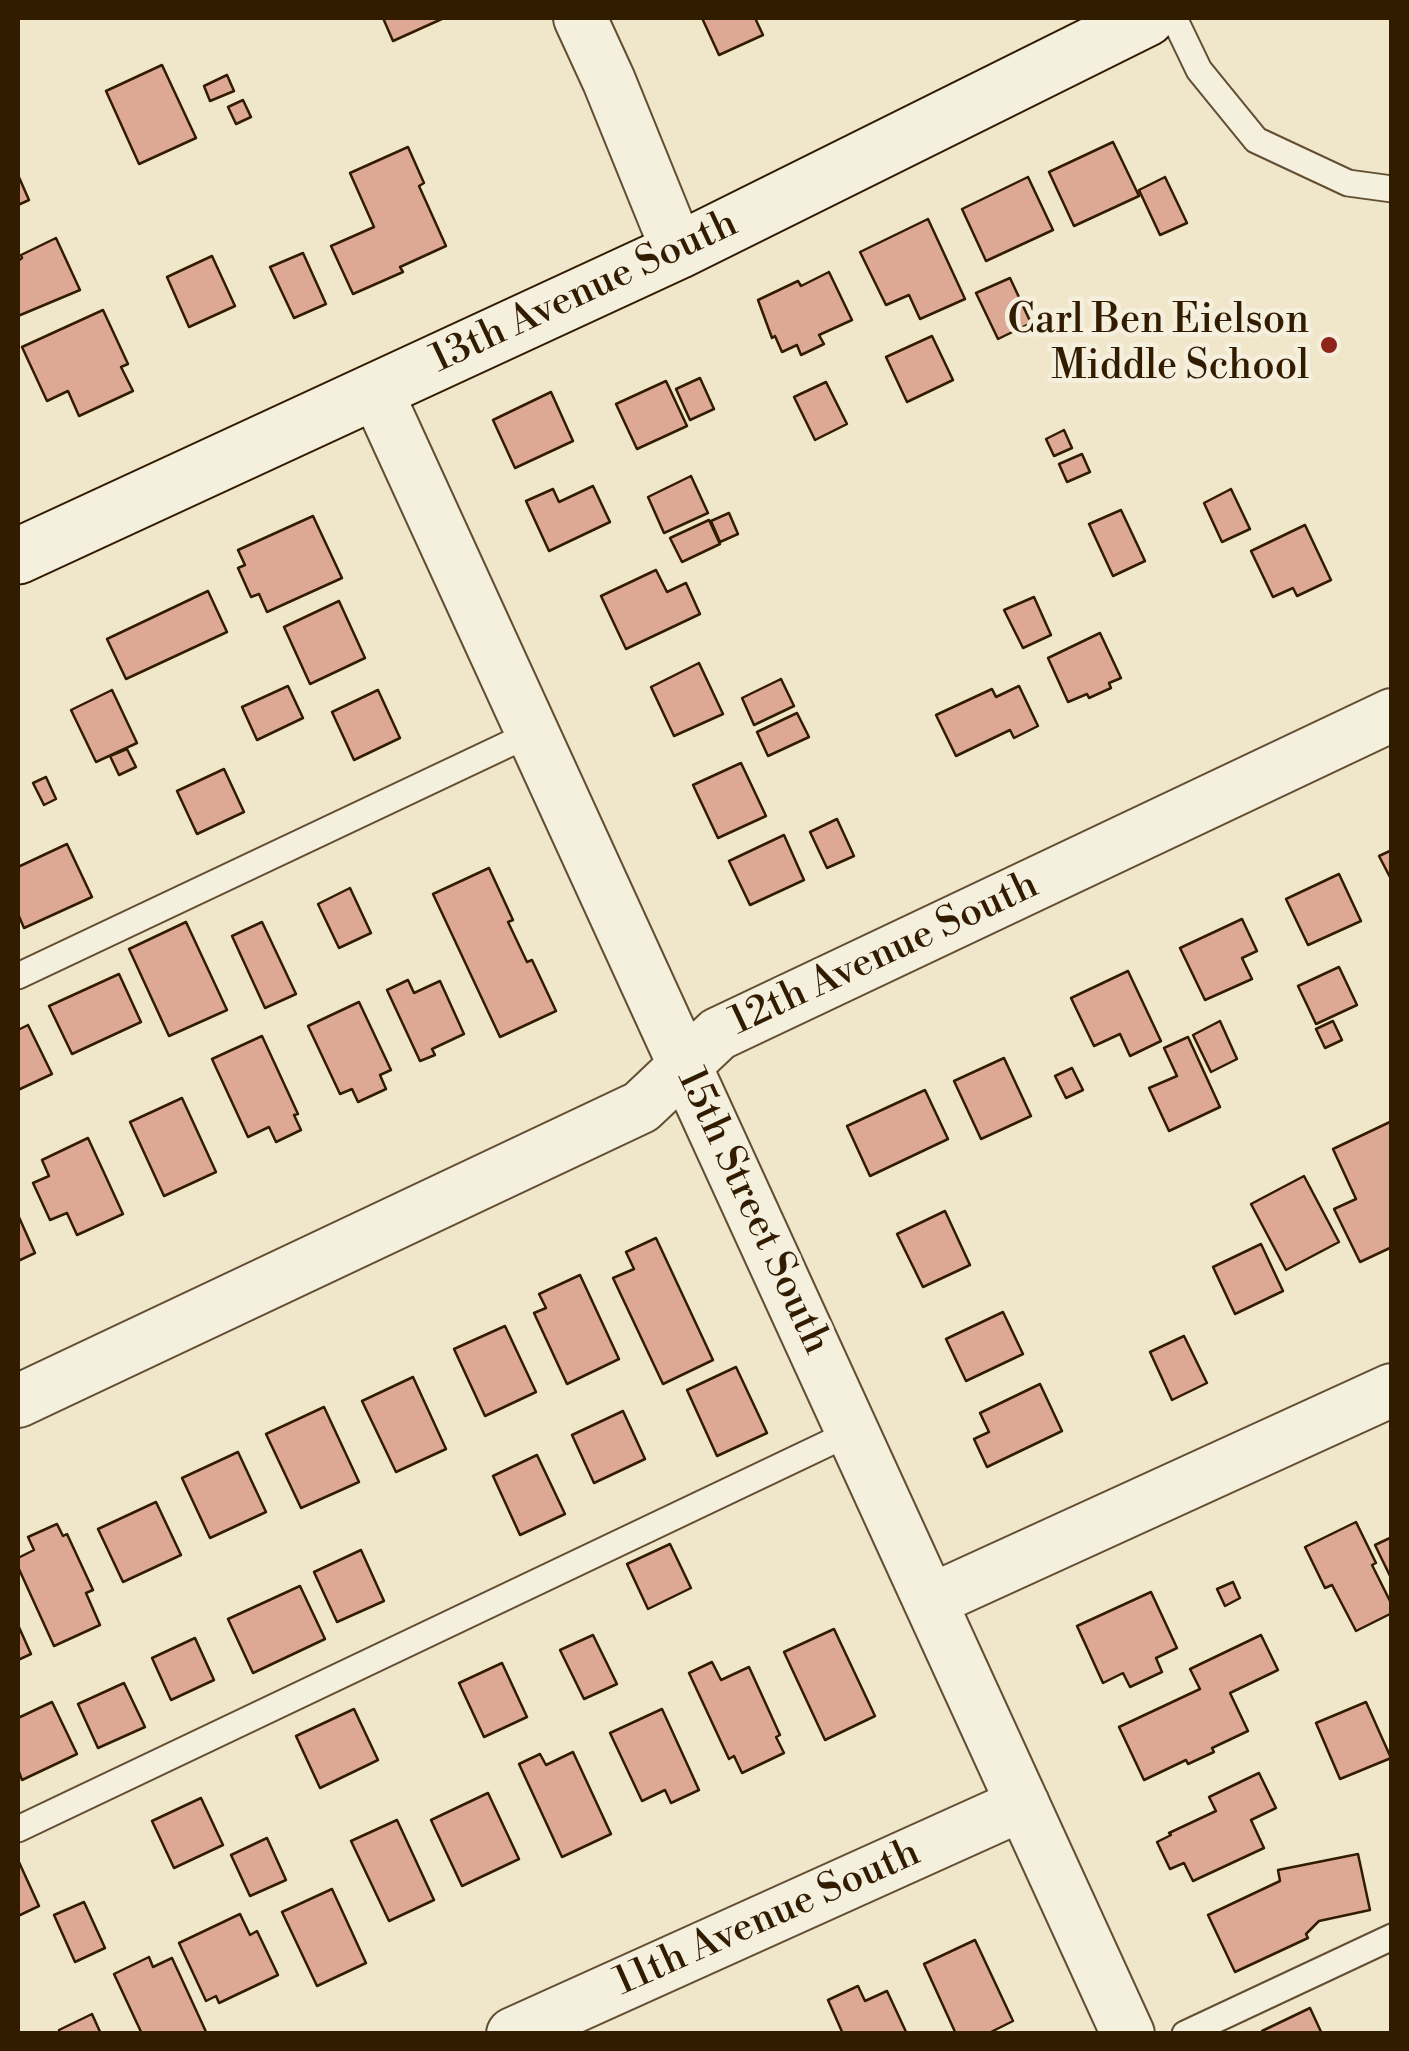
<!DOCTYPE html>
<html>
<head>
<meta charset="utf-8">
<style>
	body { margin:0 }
	#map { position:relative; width:1409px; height:2051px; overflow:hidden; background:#f0e6ca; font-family:"Libre Bodoni",serif }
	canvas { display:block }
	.frame { position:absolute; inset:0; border:20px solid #321c00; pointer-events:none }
</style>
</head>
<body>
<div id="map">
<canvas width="1409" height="2051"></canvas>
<div class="frame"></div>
</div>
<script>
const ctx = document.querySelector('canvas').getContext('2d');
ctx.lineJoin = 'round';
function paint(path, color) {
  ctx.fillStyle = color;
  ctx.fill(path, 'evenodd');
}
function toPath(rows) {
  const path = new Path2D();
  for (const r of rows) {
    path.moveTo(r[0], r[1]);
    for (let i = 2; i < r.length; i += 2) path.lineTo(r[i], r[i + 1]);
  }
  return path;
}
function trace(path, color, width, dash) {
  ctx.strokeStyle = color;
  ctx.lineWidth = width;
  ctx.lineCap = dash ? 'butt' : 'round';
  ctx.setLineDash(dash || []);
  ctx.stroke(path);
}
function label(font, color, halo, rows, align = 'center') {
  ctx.font = font + ' "Libre Bodoni",serif';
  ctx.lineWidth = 9;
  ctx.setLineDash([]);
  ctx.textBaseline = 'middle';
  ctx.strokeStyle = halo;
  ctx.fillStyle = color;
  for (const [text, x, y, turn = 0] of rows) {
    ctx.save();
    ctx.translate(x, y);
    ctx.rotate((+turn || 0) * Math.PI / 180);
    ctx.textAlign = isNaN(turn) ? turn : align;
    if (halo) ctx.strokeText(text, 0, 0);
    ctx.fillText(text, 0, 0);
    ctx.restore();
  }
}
const building = toPath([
	[383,18,444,18,393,41,383,18],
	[702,18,755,18,763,35,719,55,702,18],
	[162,65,196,138,139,164,106,91,162,65],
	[227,75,234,91,210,101,204,86,227,75],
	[243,100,251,117,236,124,228,107,243,100],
	[1113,142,1139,196,1074,226,1049,172,1113,142],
	[408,147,424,183,419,186,446,246,400,267,403,272,353,294,331,246,374,227,350,173,408,147],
	[18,175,29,200,18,205,18,175],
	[1028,177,1053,230,986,261,962,209,1028,177],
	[1165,177,1187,223,1160,235,1139,190,1165,177],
	[928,219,965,299,920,319,909,295,886,305,860,252,928,219],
	[56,238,80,290,18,316,18,261,22,258,21,255,56,238],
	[303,253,326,304,294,318,270,267,303,253],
	[212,256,235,306,189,327,167,277,212,256],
	[829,272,852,320,819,335,824,344,801,355,797,345,782,352,775,336,772,338,758,300,798,281,801,286,829,272],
	[1010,278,1031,323,998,339,976,293,1010,278],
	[103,310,128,364,121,367,133,391,79,416,68,391,47,401,22,347,103,310],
	[932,336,953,380,907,402,886,357,932,336],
	[700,378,714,409,690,420,676,389,700,378],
	[666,381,687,426,637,449,616,404,666,381],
	[826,382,847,424,815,440,794,397,826,382],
	[551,392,573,441,515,468,493,420,551,392],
	[1064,430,1072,448,1054,456,1046,439,1064,430],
	[1082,454,1090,472,1067,482,1059,464,1082,454],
	[691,476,708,513,664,533,648,497,691,476],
	[593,486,610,522,549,551,526,501,553,489,559,502,593,486],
	[1231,489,1250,529,1222,542,1204,503,1231,489],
	[1121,510,1145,561,1113,576,1089,524,1121,510],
	[729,513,738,534,720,542,711,521,729,513],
	[313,516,342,578,267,612,259,594,251,597,238,568,245,565,238,550,313,516],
	[709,520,720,544,682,562,670,538,709,520],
	[1305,525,1331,580,1297,596,1293,588,1273,597,1251,551,1305,525],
	[656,570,667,592,686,583,700,614,626,649,601,596,656,570],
	[208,591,227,632,126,679,107,639,208,591],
	[1034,597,1051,635,1023,648,1004,610,1034,597],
	[339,601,365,658,310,684,284,627,339,601],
	[1100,633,1121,678,1109,683,1111,688,1089,698,1087,694,1068,702,1048,658,1100,633],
	[699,663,723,714,674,736,651,687,699,663],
	[781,679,794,706,754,725,742,698,781,679],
	[288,686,303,718,257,740,242,707,288,686],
	[1019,686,1038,726,1014,738,1010,730,956,756,936,715,992,689,996,697,1019,686],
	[112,690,137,743,96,762,71,710,112,690],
	[378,690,400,738,354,760,332,712,378,690],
	[797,713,809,737,768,756,757,732,797,713],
	[127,749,136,767,119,775,110,756,127,749],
	[741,763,766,816,718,838,693,785,741,763],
	[224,769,244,812,197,834,177,791,224,769],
	[46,777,56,799,44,805,33,783,46,777],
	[837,819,854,856,827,868,810,832,837,819],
	[784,835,804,880,750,905,729,861,784,835],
	[67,844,92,897,24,928,18,914,18,867,67,844],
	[1392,850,1392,881,1379,856,1392,850],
	[489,868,513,920,508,922,527,962,532,960,556,1011,500,1037,433,894,489,868],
	[1339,874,1361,921,1308,945,1286,899,1339,874],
	[350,888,371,933,339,948,318,904,350,888],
	[1242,919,1257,951,1242,958,1252,979,1205,1000,1180,948,1242,919],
	[186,922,227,1010,169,1036,129,949,186,922],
	[262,922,296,994,265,1008,232,936,262,922],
	[1339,967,1357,1005,1316,1024,1298,986,1339,967],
	[1128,971,1161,1041,1130,1056,1120,1034,1094,1046,1071,998,1128,971],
	[119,974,141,1022,72,1054,49,1006,119,974],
	[408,980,414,993,440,981,464,1034,432,1049,435,1055,420,1061,387,990,408,980],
	[359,1002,391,1070,380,1075,386,1089,358,1102,352,1089,340,1094,308,1026,359,1002],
	[1220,1021,1237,1059,1211,1072,1193,1035,1220,1021],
	[1333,1021,1342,1040,1325,1048,1316,1029,1333,1021],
	[28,1025,52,1074,18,1090,18,1030,28,1025],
	[262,1036,298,1114,294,1115,301,1130,276,1142,269,1127,248,1137,212,1059,262,1036],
	[1188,1037,1220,1107,1169,1131,1149,1088,1177,1076,1164,1048,1188,1037],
	[1004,1058,1031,1116,981,1139,954,1081,1004,1058],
	[1072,1068,1083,1090,1066,1098,1055,1076,1072,1068],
	[925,1090,948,1139,870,1176,847,1126,925,1090],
	[182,1098,216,1172,164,1196,130,1122,182,1098],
	[1392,1121,1392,1247,1360,1262,1334,1209,1356,1199,1333,1149,1392,1121],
	[88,1138,123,1214,77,1235,67,1213,50,1220,33,1183,49,1176,42,1160,88,1138],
	[1304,1176,1339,1242,1286,1270,1251,1204,1304,1176],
	[945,1211,970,1265,923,1287,897,1234,945,1211],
	[18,1215,35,1253,18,1261,18,1215],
	[656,1238,713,1360,663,1384,613,1278,634,1269,626,1252,656,1238],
	[1261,1244,1283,1291,1235,1314,1213,1267,1261,1244],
	[580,1275,619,1359,567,1384,534,1313,546,1308,539,1294,580,1275],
	[1003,1312,1023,1354,966,1381,946,1339,1003,1312],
	[505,1326,536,1392,485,1416,454,1349,505,1326],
	[1184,1336,1207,1383,1172,1400,1150,1352,1184,1336],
	[736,1367,767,1433,717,1456,687,1390,736,1367],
	[413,1377,446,1449,396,1472,362,1401,413,1377],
	[1040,1384,1062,1431,987,1467,974,1439,989,1432,980,1413,1040,1384],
	[324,1407,359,1482,301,1508,266,1434,324,1407],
	[623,1411,645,1459,594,1483,572,1435,623,1411],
	[238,1452,266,1512,210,1538,182,1478,238,1452],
	[537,1455,565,1514,520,1535,493,1476,537,1455],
	[156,1502,181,1555,123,1582,98,1529,156,1502],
	[1356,1522,1376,1563,1372,1565,1392,1605,1392,1613,1356,1631,1332,1585,1325,1588,1305,1547,1356,1522],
	[57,1524,63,1536,67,1534,93,1590,86,1593,100,1625,54,1646,18,1567,18,1558,34,1550,28,1537,57,1524],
	[1392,1537,1392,1580,1375,1545,1392,1537],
	[670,1544,691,1588,648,1609,627,1564,670,1544],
	[361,1550,384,1601,337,1622,314,1572,361,1550],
	[1233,1582,1240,1598,1225,1606,1217,1589,1233,1582],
	[300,1586,325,1639,253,1673,228,1619,300,1586],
	[1151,1592,1177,1648,1156,1658,1162,1672,1130,1687,1123,1673,1103,1683,1077,1626,1151,1592],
	[18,1625,31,1654,18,1660,18,1625],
	[834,1629,875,1716,825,1740,784,1652,834,1629],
	[593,1635,617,1684,584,1699,560,1650,593,1635],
	[1261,1635,1278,1670,1230,1693,1248,1731,1212,1748,1214,1752,1188,1764,1186,1760,1144,1780,1119,1727,1200,1689,1190,1669,1261,1635],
	[195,1638,214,1680,171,1700,152,1658,195,1638],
	[712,1662,721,1680,749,1667,780,1735,776,1737,784,1753,742,1773,734,1756,729,1759,689,1673,712,1662],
	[502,1663,527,1717,484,1737,459,1683,502,1663],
	[124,1683,145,1727,98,1748,78,1704,124,1683],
	[52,1702,77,1754,22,1780,18,1769,18,1718,52,1702],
	[1366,1702,1391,1758,1340,1779,1316,1723,1366,1702],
	[354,1709,378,1760,320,1788,296,1736,354,1709],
	[662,1709,699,1790,671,1803,665,1790,642,1801,610,1733,662,1709],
	[573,1752,611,1834,562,1857,519,1764,540,1754,546,1765,573,1752],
	[1259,1773,1276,1808,1251,1820,1264,1848,1193,1881,1184,1863,1170,1869,1157,1842,1171,1835,1169,1833,1216,1811,1209,1797,1259,1773],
	[488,1793,519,1859,462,1886,431,1820,488,1793],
	[201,1798,223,1845,174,1868,152,1821,201,1798],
	[397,1820,434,1900,389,1921,351,1841,397,1820],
	[267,1838,286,1880,250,1896,231,1855,267,1838],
	[1358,1854,1370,1910,1319,1921,1306,1934,1308,1938,1235,1972,1208,1915,1280,1881,1278,1870,1358,1854],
	[18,1860,39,1906,18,1916,18,1860],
	[332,1889,366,1963,317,1986,282,1912,332,1889],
	[84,1902,105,1948,75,1962,54,1915,84,1902],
	[240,1914,250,1935,257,1931,278,1975,219,2003,216,1996,206,2001,179,1943,240,1914],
	[975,1940,1013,2021,987,2034,956,2034,924,1964,975,1940],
	[149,1957,153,1967,172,1958,207,2034,142,2034,114,1974,149,1957],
	[858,1986,865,2001,887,1991,907,2034,843,2034,828,2000,858,1986],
	[1310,2008,1322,2034,1264,2034,1262,2031,1310,2008],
	[92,2014,101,2034,60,2034,59,2030,92,2014]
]);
const service = toPath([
	[1174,18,1199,70,1256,140,1348,183,1392,189],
	[18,976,532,733],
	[18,1829,852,1432],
	[1185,2034,1392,1937]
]);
const minor = toPath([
	[580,18,609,81,678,251],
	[376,391,1128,2034],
	[18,1401,641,1107,718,1034,1392,715],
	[930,1601,1392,1390],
	[513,2034,1023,1804]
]);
const secondary = toPath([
	[18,556,678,251,1147,18]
]);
const markers = [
	[1329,345,10,"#8f2418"]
];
const streetNames = [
	["13th Avenue South",585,293,-25],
	["12th Avenue South",885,955,-25],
	["15th Street South",752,1212,65],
	["11th Avenue South",768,1919,-24]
];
const poiNames = [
	["Carl Ben Eielson",1309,322],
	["Middle School",1309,368]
];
paint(building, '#dda994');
trace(building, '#321c00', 2.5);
trace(service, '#624e32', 29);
trace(minor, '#624e32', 56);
trace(secondary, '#321c00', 59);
trace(service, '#f5efdd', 25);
trace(minor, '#f5efdd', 52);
trace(secondary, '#f5efdd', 55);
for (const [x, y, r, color] of markers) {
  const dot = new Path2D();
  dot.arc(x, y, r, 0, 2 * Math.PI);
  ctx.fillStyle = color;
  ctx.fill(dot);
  trace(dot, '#f5efdd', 4);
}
label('40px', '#321c00', '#f5efdd', streetNames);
label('40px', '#321c00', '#f5efdd', poiNames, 'right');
</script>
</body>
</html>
